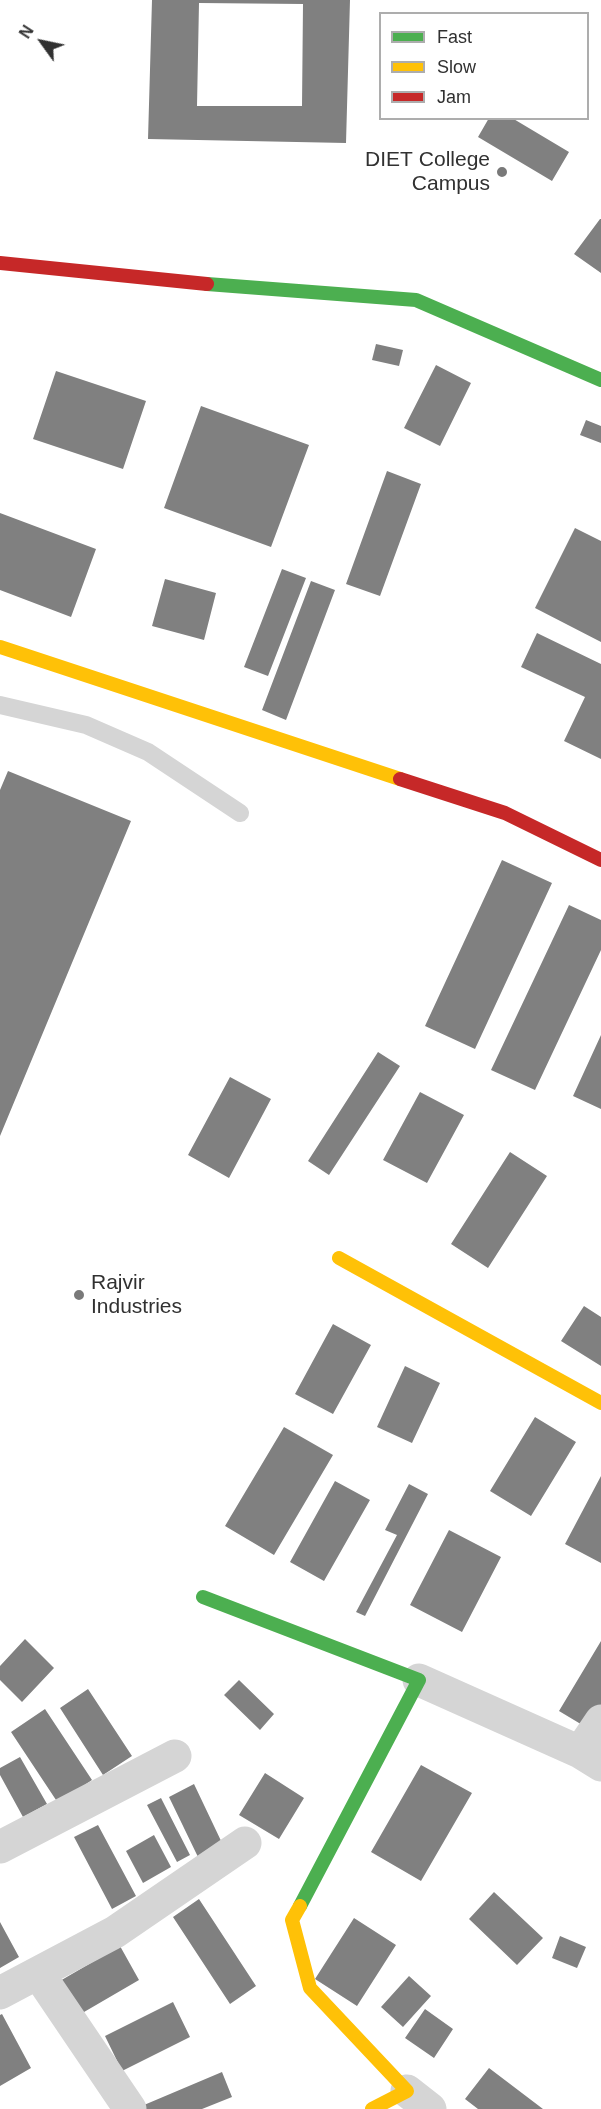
<!DOCTYPE html>
<html>
<head>
<meta charset="utf-8">
<style>
	body { margin:0 }
	#map { position:relative; width:601px; height:2109px; overflow:hidden; background:#fff; font-family:Arial,sans-serif }
	canvas { display:block }
	.legend { position:absolute; left:379px; top:12px; width:210px; height:108px; box-sizing:border-box; background:#fff; border:2px solid #adadad; margin:0; padding:8px 10px; list-style:none; font-size:18px; color:#313131 }
	.legend li { display:flex; align-items:center; gap:12px; height:30px }
	.legend b { width:30px; border:2px solid #adadad }
	.north { position:absolute; left:12px; top:12px; width:60px; height:60px; -webkit-text-stroke:4px #fff; paint-order:stroke; rotate:303deg; font-size:16px; font-weight:700; line-height:24px; text-align:center; color:#313131 }
	.north::after { content:''; display:block; margin:auto; width:21px; height:27px; background:#313131; clip-path:polygon(50% 0,100% 100%,50% 72%,0 100%) }
</style>
</head>
<body>
<div id="map">
<canvas width="601" height="2109"></canvas>
<ul class="legend">
<li><b style="height:8px;background:#4caf50"></b>Fast</li>
<li><b style="height:8px;background:#ffc107"></b>Slow</li>
<li><b style="height:8px;background:#c62828"></b>Jam</li>
</ul>
<div class="north">N</div>
</div>
<script>
const ctx = document.querySelector('canvas').getContext('2d');
ctx.lineJoin = 'round';
function paint(path, color) {
  ctx.fillStyle = color;
  ctx.fill(path, 'evenodd');
}
function toPath(rows) {
  const path = new Path2D();
  for (const r of rows) {
    path.moveTo(r[0], r[1]);
    for (let i = 2; i < r.length; i += 2) path.lineTo(r[i], r[i + 1]);
  }
  return path;
}
function trace(path, color, width, dash) {
  ctx.strokeStyle = color;
  ctx.lineWidth = width;
  ctx.lineCap = dash ? 'butt' : 'round';
  ctx.setLineDash(dash || []);
  ctx.stroke(path);
}
function label(font, color, halo, rows, align = 'center') {
  ctx.font = font + ' Arial,sans-serif';
  ctx.lineWidth = 6;
  ctx.setLineDash([]);
  ctx.textBaseline = 'middle';
  ctx.strokeStyle = halo;
  ctx.fillStyle = color;
  for (const [text, x, y, turn = 0] of rows) {
    ctx.save();
    ctx.translate(x, y);
    ctx.rotate((+turn || 0) * Math.PI / 180);
    ctx.textAlign = isNaN(turn) ? turn : align;
    if (halo) ctx.strokeText(text, 0, 0);
    ctx.fillText(text, 0, 0);
    ctx.restore();
  }
}
const building = toPath([
	[152,0,350,0,346,143,148,139],
	[199,3,303,4,302,106,197,106],
	[489,118,512,118,569,152,552,181,478,137],
	[600,219,601,219,601,273,574,254],
	[376,344,403,350,399,366,372,360],
	[436,365,471,383,440,446,404,428],
	[56,371,146,401,123,469,33,439],
	[201,406,309,445,271,547,164,508],
	[586,420,601,426,601,443,580,435],
	[387,471,421,484,380,596,346,584],
	[0,513,96,549,71,617,0,590],
	[575,528,601,541,601,642,535,608],
	[282,569,306,578,268,676,244,667],
	[165,579,216,593,204,640,152,626],
	[311,581,335,590,286,720,262,710],
	[537,633,601,664,601,759,564,741,585,697,521,667],
	[8,771,131,821,0,1136,0,790],
	[502,860,552,883,475,1049,425,1026],
	[569,905,601,920,601,950,535,1090,491,1070],
	[601,1035,601,1109,573,1096],
	[378,1052,400,1066,329,1175,308,1161],
	[230,1077,271,1099,229,1178,188,1155],
	[420,1092,464,1115,427,1183,383,1160],
	[510,1152,547,1176,488,1268,451,1244],
	[584,1306,601,1317,601,1366,561,1341],
	[333,1324,371,1345,333,1414,295,1394],
	[405,1366,440,1383,412,1443,377,1427],
	[535,1417,576,1442,531,1516,490,1491],
	[284,1427,333,1455,274,1555,225,1526],
	[601,1476,601,1563,565,1544],
	[335,1481,370,1500,324,1581,290,1562],
	[409,1484,428,1494,365,1616,356,1612,397,1535,385,1530],
	[449,1530,501,1557,462,1632,410,1605],
	[25,1639,54,1668,22,1702,0,1680,0,1666],
	[601,1641,601,1721,594,1732,559,1711],
	[239,1680,274,1714,260,1730,224,1695],
	[88,1689,132,1756,103,1775,60,1708],
	[45,1709,92,1780,58,1803,11,1732],
	[20,1757,47,1804,23,1817,0,1775,0,1768],
	[421,1765,472,1793,421,1881,371,1852],
	[265,1773,304,1798,279,1839,239,1815],
	[194,1784,223,1845,198,1857,169,1797],
	[161,1798,190,1855,177,1862,147,1805],
	[98,1825,136,1896,112,1909,74,1837],
	[154,1835,171,1867,143,1883,126,1851],
	[494,1892,543,1938,517,1965,469,1919],
	[199,1899,256,1986,230,2004,173,1917],
	[354,1918,396,1945,357,2006,315,1979],
	[0,1922,19,1957,0,1968],
	[560,1936,586,1947,577,1968,552,1958],
	[120,1946,139,1980,60,2026,41,1992],
	[409,1976,431,1996,403,2027,381,2007],
	[173,2002,190,2037,122,2071,105,2036],
	[425,2009,453,2029,434,2058,405,2038],
	[2,2014,31,2068,0,2086,0,2015],
	[489,2068,543,2109,478,2109,465,2099],
	[222,2072,232,2097,202,2109,146,2109,144,2105]
]);
const lane = toPath([
	[0,705,86,725,148,752,240,813]
]);
const street = toPath([
	[419,1680,580,1752,601,1765],
	[580,1752,601,1721],
	[0,1847,175,1756],
	[38,1973,130,2109],
	[0,1993,115,1932,245,1843],
	[407,2091,430,2109]
]);
const fast = toPath([
	[207,284,416,300,601,380],
	[203,1597,419,1680,300,1906]
]);
const slow = toPath([
	[0,647,400,779],
	[339,1258,601,1403],
	[300,1906,292,1920,310,1988,407,2091,372,2109]
]);
const jam = toPath([
	[0,263,207,284],
	[400,779,505,813,601,860]
]);
const markers = [
	[502,172,6,"#797979"],
	[79,1295,6,"#797979"]
];
const poiNames = [
	["DIET College",490,160],
	["Campus",490,184],
	["Rajvir",91,1283,"left"],
	["Industries",91,1307,"left"]
];
paint(building, '#808080');
trace(lane, '#d5d5d5', 18);
trace(street, '#d5d5d5', 33);
trace(fast, '#4caf50', 14);
trace(slow, '#ffc107', 14);
trace(jam, '#c62828', 14);
for (const [x, y, r, color] of markers) {
  const dot = new Path2D();
  dot.arc(x, y, r, 0, 2 * Math.PI);
  ctx.fillStyle = color;
  ctx.fill(dot);
  trace(dot, '#fff', 2);
}
label('21px', '#313131', '#fff', poiNames, 'right');
</script>
</body>
</html>
